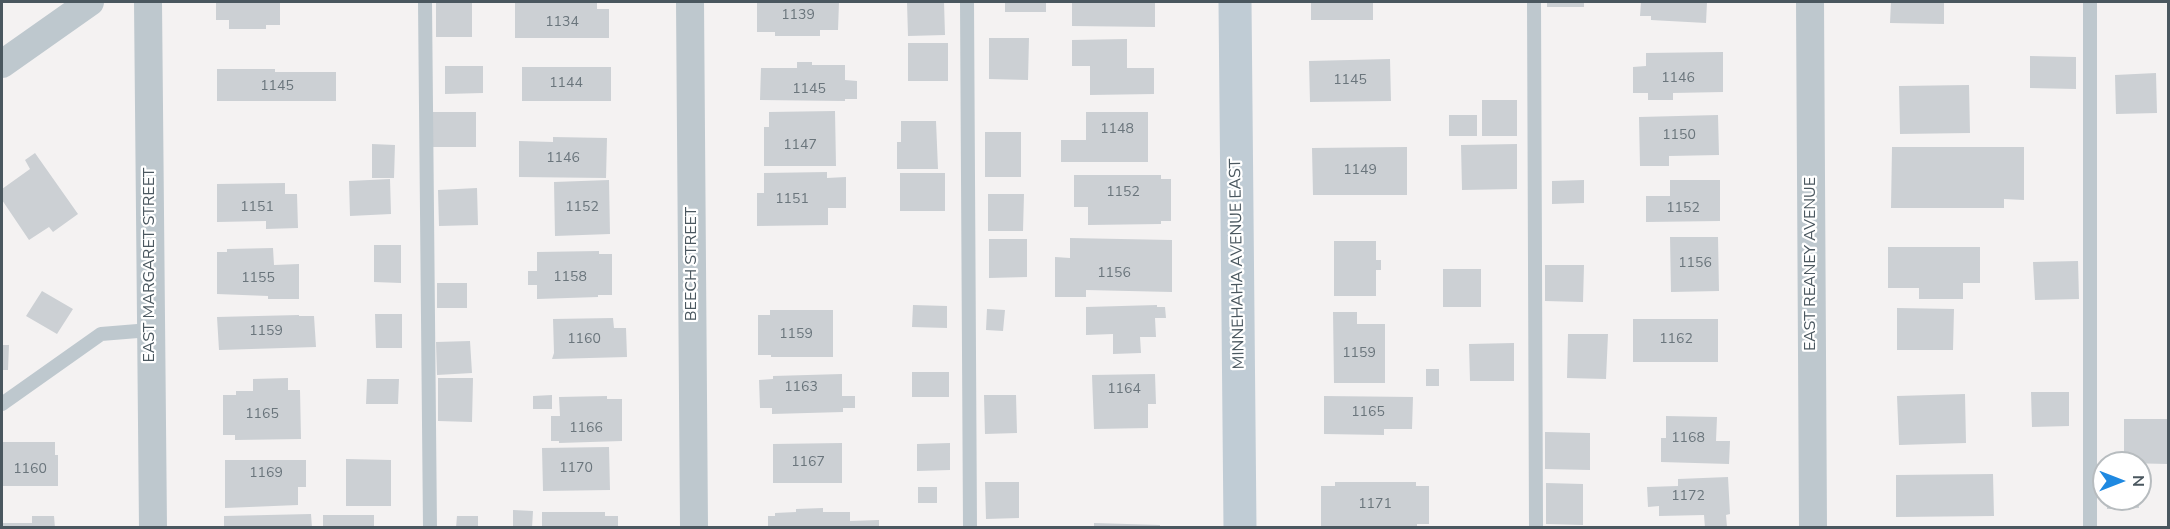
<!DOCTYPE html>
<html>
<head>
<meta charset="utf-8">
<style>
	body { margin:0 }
	#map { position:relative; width:2170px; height:529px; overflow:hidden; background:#f4f2f2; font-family:"Nunito Sans",sans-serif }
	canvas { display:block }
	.frame { position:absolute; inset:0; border:3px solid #4a575f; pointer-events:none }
	.north { position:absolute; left:2092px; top:451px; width:60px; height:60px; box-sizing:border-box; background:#fff; border:2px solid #b7bcbf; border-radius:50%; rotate:90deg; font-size:16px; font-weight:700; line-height:24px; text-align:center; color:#4a575f }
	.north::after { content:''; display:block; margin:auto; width:21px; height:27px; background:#1f89e1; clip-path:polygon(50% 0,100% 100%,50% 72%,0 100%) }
</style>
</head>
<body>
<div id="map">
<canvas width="2170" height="529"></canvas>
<div class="frame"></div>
<div class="north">N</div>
</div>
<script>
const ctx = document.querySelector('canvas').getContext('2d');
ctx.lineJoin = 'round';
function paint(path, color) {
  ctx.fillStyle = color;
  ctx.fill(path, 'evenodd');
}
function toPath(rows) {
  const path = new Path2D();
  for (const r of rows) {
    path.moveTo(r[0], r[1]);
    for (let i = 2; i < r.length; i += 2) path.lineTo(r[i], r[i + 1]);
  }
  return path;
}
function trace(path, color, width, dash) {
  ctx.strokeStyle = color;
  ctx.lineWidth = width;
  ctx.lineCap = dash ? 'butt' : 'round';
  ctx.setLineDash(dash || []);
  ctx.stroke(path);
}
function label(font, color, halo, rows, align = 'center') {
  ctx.font = font + ' "Nunito Sans",sans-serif';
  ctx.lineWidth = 4.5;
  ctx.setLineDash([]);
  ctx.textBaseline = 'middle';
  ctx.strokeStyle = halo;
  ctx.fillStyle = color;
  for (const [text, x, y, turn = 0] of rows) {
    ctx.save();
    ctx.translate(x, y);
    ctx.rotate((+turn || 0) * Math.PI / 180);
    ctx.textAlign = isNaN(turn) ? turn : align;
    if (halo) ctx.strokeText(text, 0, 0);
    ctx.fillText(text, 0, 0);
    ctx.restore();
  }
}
const building = toPath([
	[216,2,280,2,280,25,266,25,266,29,229,29,229,20,216,20],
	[436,2,472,2,472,37,436,37],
	[515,2,597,2,597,9,609,9,609,38,515,38],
	[757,2,839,2,838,30,820,30,820,36,775,36,775,32,757,32],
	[907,2,944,2,945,35,908,36],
	[1005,2,1046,2,1046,12,1005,12],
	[1072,2,1155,2,1155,27,1072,26],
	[1311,2,1373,2,1373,20,1311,20],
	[1547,2,1584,2,1584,7,1547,7],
	[1641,2,1707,2,1706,23,1651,20,1651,16,1640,16],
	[1891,2,1944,2,1944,24,1890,23],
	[989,38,1029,38,1028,80,989,79],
	[1127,39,1127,68,1154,68,1154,94,1090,95,1090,66,1072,66,1072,40],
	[908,43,948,43,948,81,908,81],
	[1723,52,1723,92,1673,93,1673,100,1648,100,1648,93,1633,93,1633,67,1646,66,1646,53],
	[2030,56,2076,57,2076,89,2030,88],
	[1390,59,1391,101,1310,102,1309,61],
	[797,62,812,62,812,65,845,65,845,80,857,81,857,99,845,99,845,101,760,100,761,68,797,68],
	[445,66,483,66,483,93,445,94],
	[522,67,611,67,611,101,522,101],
	[217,69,275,69,275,72,336,72,336,101,217,101],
	[2156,73,2157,113,2116,114,2115,75],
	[1969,85,1970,133,1900,134,1899,86],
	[1482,100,1517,100,1517,136,1482,136],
	[835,111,836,166,764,166,764,127,769,127,769,112],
	[433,112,476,112,476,147,433,147],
	[1086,112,1148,112,1148,162,1061,162,1061,140,1086,140],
	[1449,115,1477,115,1477,136,1449,136],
	[1718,115,1719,155,1669,156,1669,166,1640,166,1639,117],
	[901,121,936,121,938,169,897,169,897,142,901,142],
	[985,132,1021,132,1021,177,985,177],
	[553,137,607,138,606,178,519,177,519,141,553,142],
	[372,144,395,145,394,178,372,178],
	[1517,144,1517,189,1462,190,1461,145],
	[1407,147,1407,195,1313,195,1312,148],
	[1892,147,2024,147,2024,200,2004,199,2004,208,1891,208],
	[35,153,78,214,53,232,49,227,29,240,2,200,2,189,30,169,25,160],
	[827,172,827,178,846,177,846,208,828,208,828,225,757,226,757,193,764,193,764,173],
	[900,173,945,173,945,211,900,211],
	[1074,175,1161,175,1161,179,1171,179,1171,221,1161,221,1161,224,1088,225,1088,207,1074,207],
	[390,179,391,214,350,216,349,181],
	[609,180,610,234,555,236,554,182],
	[1584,180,1584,203,1552,204,1552,181],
	[1670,180,1720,180,1720,221,1646,222,1646,196,1670,196],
	[285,183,285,194,297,194,298,228,266,229,266,221,217,222,217,184],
	[477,188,478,225,439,226,438,190],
	[988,194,1024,194,1023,231,988,231],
	[1670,237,1718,237,1719,291,1671,292],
	[1070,238,1172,240,1172,292,1086,290,1086,297,1055,297,1055,257,1070,258],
	[989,239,1027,239,1027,277,989,278],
	[1334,241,1376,241,1376,260,1381,260,1381,270,1376,270,1376,296,1334,296],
	[374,245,401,245,401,283,374,282],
	[1888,247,1980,247,1980,283,1963,283,1963,299,1919,299,1919,288,1888,288],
	[273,248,274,265,299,264,299,299,268,299,268,296,217,294,217,252,227,252,227,249],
	[599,251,599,254,612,254,612,295,598,295,598,297,537,299,537,285,528,285,528,271,537,271,537,252],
	[2078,261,2079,299,2035,300,2033,262],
	[1545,265,1584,265,1583,302,1545,301],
	[1443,269,1481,269,1481,307,1443,307],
	[437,283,467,283,467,308,437,308],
	[42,291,73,309,57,334,26,316],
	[913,305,947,306,947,328,912,327],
	[1157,305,1157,307,1165,307,1166,318,1155,318,1156,337,1140,337,1141,353,1113,354,1113,334,1086,335,1086,307],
	[1897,308,1954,309,1953,350,1897,350],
	[987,309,1005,310,1003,331,986,330],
	[770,310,833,310,833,357,771,357,771,355,758,355,758,315,770,315],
	[1333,312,1357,312,1357,324,1385,324,1385,383,1334,383],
	[375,314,402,314,402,348,376,348],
	[299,315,299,316,314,316,316,347,219,350,217,317],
	[613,318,614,328,626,328,627,357,552,359,554,353,553,319],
	[1633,319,1718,319,1718,362,1633,362],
	[1568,334,1608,334,1606,379,1567,378],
	[470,341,472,373,437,375,436,342],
	[1514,343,1514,381,1470,381,1469,344],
	[2,345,9,345,8,370,2,370],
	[1426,369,1439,369,1439,386,1426,386],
	[912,372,949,372,949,397,912,397],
	[842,374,842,396,855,396,855,408,843,408,843,412,772,414,772,408,760,408,759,380,773,379,773,376],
	[1155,374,1156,404,1148,404,1148,428,1094,429,1092,375],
	[288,378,288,390,300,390,301,439,235,440,235,435,223,435,223,395,236,395,236,391,253,391,253,379],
	[438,378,473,378,472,422,438,421],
	[367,379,399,379,398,404,366,404],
	[2031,392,2069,392,2069,426,2032,427],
	[1965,394,1966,443,1899,445,1897,396],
	[552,395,552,409,533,409,533,396],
	[984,395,1016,395,1017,433,985,434],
	[607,396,607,399,622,399,622,441,559,443,559,441,551,441,551,416,560,416,559,397],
	[1324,396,1413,397,1412,429,1384,429,1384,435,1324,434],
	[1666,416,1717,417,1716,441,1730,441,1729,464,1661,462,1661,438,1666,438],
	[2124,419,2168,419,2168,464,2124,463],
	[1545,432,1590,433,1590,470,1545,469],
	[2,442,55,442,55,455,58,455,58,486,2,486],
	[842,443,842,483,773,483,773,444],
	[950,443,950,470,917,471,917,444],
	[609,447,610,490,543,491,542,448],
	[346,459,391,460,391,506,346,506],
	[225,460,306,460,306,487,298,487,298,505,225,508],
	[1993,474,1994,516,1896,517,1896,475],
	[1728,477,1730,514,1726,515,1727,527,1705,528,1704,515,1659,516,1659,506,1648,507,1647,487,1678,486,1678,479],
	[985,482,1019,482,1019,518,986,519],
	[1335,482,1416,482,1416,486,1429,486,1429,524,1417,524,1417,528,1321,528,1321,486,1335,486],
	[1546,483,1583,484,1583,525,1546,524],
	[918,487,937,487,937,503,918,503],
	[2107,499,2139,499,2139,508,2107,509],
	[823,508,823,512,850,512,850,521,879,520,879,528,768,528,768,516,775,516,775,513,796,512,796,509],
	[513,510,533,511,532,528,513,528],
	[542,512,605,512,605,516,618,516,618,528,542,528],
	[311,514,312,528,224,528,224,516],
	[323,515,374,515,374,528,323,528],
	[32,516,54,516,55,528,2,528,2,523,32,523],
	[457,516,478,516,478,528,456,528],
	[1094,523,1160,525,1160,528,1094,528]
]);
const lane = toPath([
	[425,2,430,528],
	[967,2,970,528],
	[1534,2,1536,528],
	[2,404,101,334,150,330],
	[2090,528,2090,2]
]);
const street = toPath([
	[148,2,153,528],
	[690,2,694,528],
	[1810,2,1813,528],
	[2,64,90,2]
]);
const secondary = toPath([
	[1235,2,1240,528]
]);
const numberNames = [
	["1139",798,16],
	["1134",562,23],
	["1146",1678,79],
	["1145",1350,81],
	["1144",566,84],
	["1145",277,87],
	["1145",809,90],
	["1148",1117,130],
	["1150",1679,136],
	["1147",800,146],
	["1146",563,159],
	["1149",1360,171],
	["1152",1123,193],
	["1151",792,200],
	["1151",257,208],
	["1152",582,208],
	["1152",1683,209],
	["1156",1695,264],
	["1156",1114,274],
	["1158",570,278],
	["1155",258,279],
	["1159",266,332],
	["1159",796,335],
	["1160",584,340],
	["1162",1676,340],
	["1159",1359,354],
	["1163",801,388],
	["1164",1124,390],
	["1165",1368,413],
	["1165",262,415],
	["1166",586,429],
	["1168",1688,439],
	["1167",808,463],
	["1170",576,469],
	["1160",30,470],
	["1169",266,474],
	["1172",1688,497],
	["1171",1375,505]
];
const streetNames = [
	["BEECH STREET",692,264,-90],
	["MINNEHAHA AVENUE EAST",1238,264,-91],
	["EAST REANEY AVENUE",1811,264,-90],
	["EAST MARGARET STREET",150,265,-90]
];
paint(building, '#ccd0d4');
trace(lane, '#bec8ce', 14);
trace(street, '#bec8ce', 28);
trace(secondary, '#c0ccd5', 33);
label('14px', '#6a757c', null, numberNames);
label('16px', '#4a575f', '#fff', streetNames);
</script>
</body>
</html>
